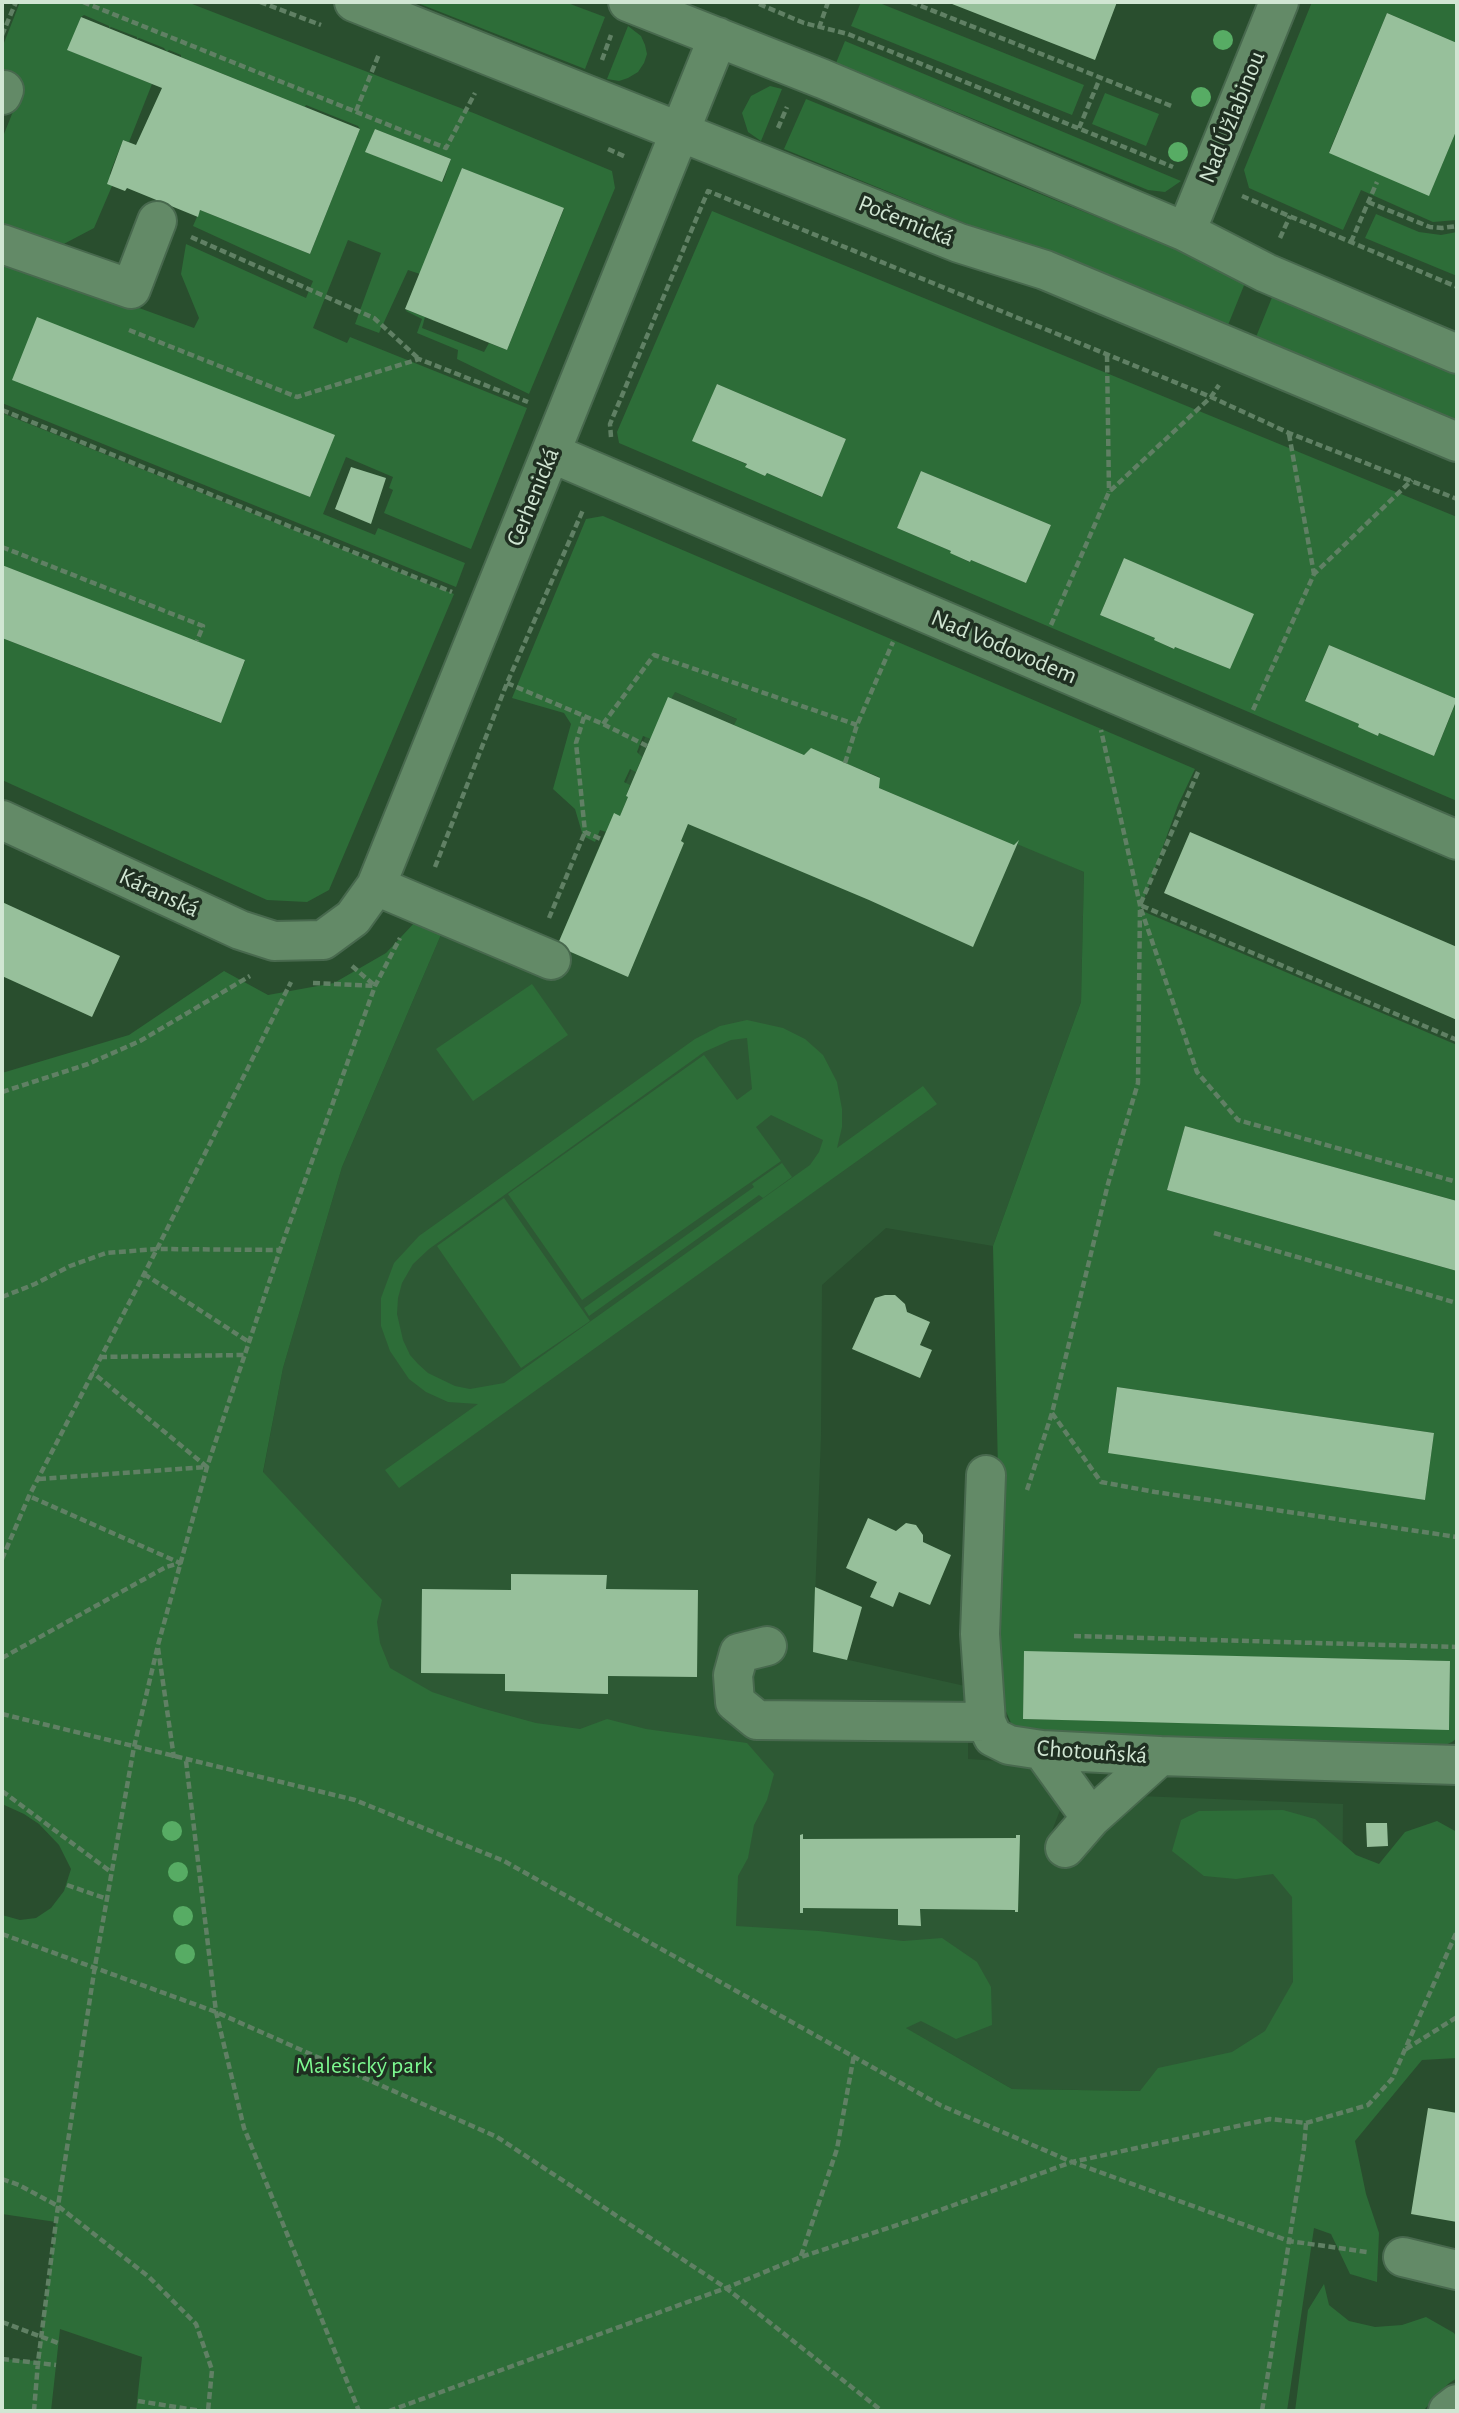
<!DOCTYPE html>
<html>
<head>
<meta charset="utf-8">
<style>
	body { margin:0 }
	#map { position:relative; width:1459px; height:2413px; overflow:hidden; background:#294e2e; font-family:"Alegreya Sans",sans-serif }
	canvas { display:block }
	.frame { position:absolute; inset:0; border:4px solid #d1e6d3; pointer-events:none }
</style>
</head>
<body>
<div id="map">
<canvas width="1459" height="2413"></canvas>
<div class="frame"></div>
</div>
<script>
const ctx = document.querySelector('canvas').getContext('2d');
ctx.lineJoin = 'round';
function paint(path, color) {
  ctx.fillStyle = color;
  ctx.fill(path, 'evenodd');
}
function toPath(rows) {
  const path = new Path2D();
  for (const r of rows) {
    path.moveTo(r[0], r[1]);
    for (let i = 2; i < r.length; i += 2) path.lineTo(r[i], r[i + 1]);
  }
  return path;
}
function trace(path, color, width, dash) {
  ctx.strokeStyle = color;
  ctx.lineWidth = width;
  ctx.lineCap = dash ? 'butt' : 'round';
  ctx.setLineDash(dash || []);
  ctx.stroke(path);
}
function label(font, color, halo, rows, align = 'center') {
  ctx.font = font + ' "Alegreya Sans",sans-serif';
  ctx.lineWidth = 7;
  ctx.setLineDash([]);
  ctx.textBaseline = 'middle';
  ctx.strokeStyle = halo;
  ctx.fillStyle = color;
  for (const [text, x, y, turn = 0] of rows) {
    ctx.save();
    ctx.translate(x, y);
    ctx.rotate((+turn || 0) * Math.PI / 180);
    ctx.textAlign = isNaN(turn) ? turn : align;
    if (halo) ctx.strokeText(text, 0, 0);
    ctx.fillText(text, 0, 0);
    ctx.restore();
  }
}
const built = toPath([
	[666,688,1084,872,1081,1002,993,1246,886,1228,822,1285,821,1436,813,1652,965,1686,968,1699,968,1759,1031,1763,1062,1805,1050,1836,1076,1861,1139,1796,1343,1804,1341,2094,1012,2089,862,2003,357,1705,263,1473,283,1368,342,1167,443,930,557,946]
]);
const green = toPath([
	[20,2,187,2,476,114,612,171,615,188,529,394,457,359,458,350,417,333,422,319,406,311,407,310,425,317,422,328,484,352,489,343,507,350,564,209,462,168,420,274,408,270,379,333,355,324,381,253,348,240,313,328,347,343,350,337,527,408,471,549,384,513,393,490,389,488,393,477,346,457,323,514,375,535,378,528,465,563,456,587,2,403,2,258,194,328,199,318,181,274,186,244,306,298,313,281,193,226,200,210,310,254,360,129,358,126,306,105,305,107,181,57,181,55,169,50,167,52,164,48,139,38,137,39,137,37,111,27,109,28,109,26,84,15,81,17,68,50,152,84,129,142,123,140,110,173,112,186,94,228,58,247,2,232,2,139,18,99,2,86,2,48],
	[375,129,451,159,443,182,366,152],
	[113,419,334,436,310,497],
	[415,2,565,2,605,17,585,69],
	[861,2,877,2,1084,85,1072,115,851,26],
	[1312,2,1457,2,1457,43,1387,13,1329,152,1429,195,1457,129,1457,220,1433,222,1361,190,1343,230,1249,188,1244,170],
	[628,26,641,36,645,45,647,54,644,63,638,72,628,78,619,81,607,79],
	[845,41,1181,181,1165,192,1148,190,836,63],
	[770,86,782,89,761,141,748,132,742,113,751,96],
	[1105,93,1159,114,1146,146,1092,124],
	[806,99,1247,278,1226,330,784,149],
	[712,211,1457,517,1457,699,1329,645,1305,700,1359,724,1359,727,1378,736,1379,733,1434,756,1457,700,1457,801,619,443,617,432],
	[717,384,846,439,821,497,767,473,765,476,746,466,746,464,693,441],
	[921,471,1051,525,1026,583,971,560,969,562,951,553,951,551,897,528],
	[1124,558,1253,614,1230,669,1175,647,1173,649,1155,640,1155,638,1100,615],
	[1376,214,1419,232,1441,235,1457,232,1457,276,1365,238],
	[1275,290,1457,366,1457,427,1254,342],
	[2,413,454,594,329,890,307,902,267,900,2,780,2,638,220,723,245,661,2,565],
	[603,516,1195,769,1178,805,1140,910,1457,1045,1457,1201,1185,1126,1167,1190,1457,1271,1457,1738,1452,1742,1443,1746,1412,1750,1017,1730,1011,1723,999,1695,998,1470,993,1246,1081,1002,1084,872,1017,844,1014,845,879,788,879,777,811,749,804,755,734,725,737,719,675,692,671,699,668,698,651,739,643,736,637,752,642,757,636,772,630,769,624,782,630,785,626,796,628,797,620,816,614,814,606,832,600,830,595,842,583,836,575,809,553,789,571,724,564,713,512,698,586,519],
	[1117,1387,1434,1433,1425,1500,1108,1452],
	[1024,1652,1450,1661,1449,1729,1023,1719],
	[417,920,443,930,342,1167,283,1368,263,1472,382,1600,377,1622,380,1643,390,1668,432,1692,481,1708,536,1723,580,1729,607,1719,646,1729,747,1743,774,1774,767,1800,754,1825,748,1858,738,1876,736,1926,819,1931,903,1941,942,1938,977,1962,991,1987,992,2025,956,2039,921,2021,906,2028,1012,2089,1140,2091,1158,2068,1232,2052,1265,2031,1293,1982,1292,1897,1273,1874,1236,1879,1204,1876,1172,1851,1181,1820,1199,1811,1283,1810,1315,1819,1356,1855,1379,1864,1405,1832,1437,1821,1457,1832,1457,2058,1422,2060,1355,2141,1366,2194,1379,2233,1377,2282,1350,2274,1331,2234,1314,2228,1287,2411,136,2411,142,2357,60,2329,51,2411,2,2411,2,2359,38,2361,56,2222,2,2214,2,1915,20,1920,36,1918,51,1908,64,1891,71,1869,59,1845,39,1824,24,1814,2,1804,2,1073,129,1035,224,971,268,995,334,983,386,953],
	[532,984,568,1035,473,1101,436,1049],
	[747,1020,783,1028,805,1039,823,1055,837,1082,842,1109,842,1127,837,1148,923,1086,937,1104,399,1488,385,1470,478,1404,448,1402,426,1392,409,1379,390,1351,381,1326,381,1298,394,1263,419,1236,695,1039,720,1026],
	[747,1038,752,1089,737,1100,704,1055,508,1194,582,1300,781,1161,756,1127,771,1115,823,1140,819,1152,810,1165,504,1383,470,1389,455,1386,428,1373,418,1364,410,1355,403,1340,397,1314,398,1298,402,1283,413,1264,429,1249,704,1052,731,1040],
	[782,1163,792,1177,763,1198,759,1195,589,1316,584,1308,754,1187,752,1184],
	[504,1198,590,1321,521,1368,437,1246],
	[1324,2284,1329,2305,1349,2321,1375,2327,1402,2325,1426,2317,1454,2333,1457,2338,1457,2378,1448,2384,1423,2411,1295,2411,1308,2310]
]);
const building = toPath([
	[947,2,1117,2,1095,60],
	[1387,13,1457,43,1457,129,1429,196,1329,153],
	[81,17,360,129,310,254,200,210,198,217,127,188,125,191,107,184,123,140,136,145,162,88,67,50],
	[375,129,451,159,442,182,365,152],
	[462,168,564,208,507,350,405,309],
	[37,317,335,435,310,497,12,380],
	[717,384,846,439,822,497,767,473,765,476,745,467,747,464,692,441],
	[351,467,386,478,371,524,335,509],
	[921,471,1051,525,1026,583,971,560,970,562,950,553,951,551,897,528],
	[1124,558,1254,614,1230,669,1175,647,1174,649,1154,640,1155,638,1100,615],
	[2,565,245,660,221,723,2,638],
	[1329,645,1457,699,1434,756,1379,733,1378,736,1358,727,1359,724,1305,701],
	[668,697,804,755,811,748,880,778,879,788,1014,845,1019,840,973,947,869,900,688,824,681,841,684,843,628,977,557,946,614,813,620,816,628,797,626,796],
	[1190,832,1457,947,1457,1020,1164,893],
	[2,902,120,956,92,1017,2,976],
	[1185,1126,1457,1201,1457,1271,1167,1190],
	[885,1295,895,1295,905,1304,907,1312,930,1322,920,1345,932,1350,920,1378,852,1349,875,1298],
	[1117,1387,1434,1433,1425,1500,1108,1453],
	[868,1518,896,1531,906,1523,916,1525,923,1535,923,1542,951,1555,930,1605,899,1592,893,1607,870,1597,877,1582,846,1568],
	[511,1574,607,1575,606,1589,698,1590,697,1677,608,1676,608,1694,505,1691,505,1674,421,1673,422,1589,511,1590],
	[815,1587,862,1607,847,1660,813,1652],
	[1024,1651,1450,1661,1449,1730,1023,1719],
	[1366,1823,1387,1823,1388,1846,1367,1847],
	[803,1834,803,1839,1016,1838,1016,1835,1020,1835,1018,1912,1015,1912,1015,1910,920,1909,921,1926,898,1925,898,1909,803,1908,803,1913,800,1913,800,1835],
	[1428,2108,1457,2113,1457,2222,1411,2214]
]);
const path = toPath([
	[83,2,446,148,475,93],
	[260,2,321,25],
	[911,2,1174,107],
	[759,4,804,23,848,34,1173,167],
	[819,28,828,2],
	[2,35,16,2],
	[602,60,611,35],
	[356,111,379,54],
	[778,128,787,107],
	[1079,128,1100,78],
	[608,149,626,157],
	[1242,196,1457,287],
	[1368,202,1430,227,1442,228,1457,226],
	[191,237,374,318,419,359],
	[1280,238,1290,216],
	[1351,242,1377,182],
	[129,330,297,397,419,359,528,402],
	[1107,355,1109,492],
	[2,410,452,592],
	[1289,434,1314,574],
	[611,437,610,424,708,191,1211,397,1289,433,1457,499],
	[2,547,203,626,197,641],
	[1051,625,1109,492,1211,397,1219,385],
	[507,683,603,724,647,746],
	[1253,710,1314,574,1412,480],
	[584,717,576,743,585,832,603,840],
	[603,724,654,655,857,725],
	[845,763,857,725,893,642],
	[1198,772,1140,905,1457,1040],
	[435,867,507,683,583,510],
	[1141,909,1197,1072,1238,1120,1457,1182],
	[549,918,585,832],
	[352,966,374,985],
	[313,983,375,986],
	[2,1092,88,1064,140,1041,250,976],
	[1214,1233,1457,1303],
	[144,1274,249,1342],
	[2,1297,35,1284,70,1266,106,1253,157,1249,280,1250],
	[100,1357,244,1355],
	[1052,1413,1101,1482,1155,1492,1457,1537],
	[39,1479,207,1467,92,1372],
	[1027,1490,1052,1413,1108,1184,1138,1083,1140,905,1101,730],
	[2,1559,29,1496,157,1249,291,982],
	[1074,1636,1457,1647],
	[158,1648,174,1758],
	[2,1658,166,1567,180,1563,29,1496],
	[2,1714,355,1800,504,1861,940,2105,1072,2162,1289,2241,1367,2252],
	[186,1761,216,2012,244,2128,359,2411],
	[2,1791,111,1872],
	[67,1885,107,1899],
	[2,1934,216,2012,497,2137,726,2288,882,2411],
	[1406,2049,1457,2017],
	[1306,2123,1368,2105,1392,2079,1457,1931],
	[2,2179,19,2185,58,2206,149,2277,196,2324,212,2370,208,2411],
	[801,2256,837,2149,854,2055],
	[2,2322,58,2343],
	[2,2359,56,2365],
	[138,2401,201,2411],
	[34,2411,38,2362,58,2206,95,1966,134,1747,158,1645,207,1467,280,1250,375,986,400,938],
	[389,2411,726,2288,801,2257,921,2217,1072,2162,1270,2119,1306,2123,1304,2148,1262,2411]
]);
const minor = toPath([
	[354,2,959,243,1045,270,1457,442],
	[628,2,823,79,1186,232,1266,273,1457,354],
	[2,95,4,90],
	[1186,232,1279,2],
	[2,244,131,289,157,221],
	[551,453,1457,840],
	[2,820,240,930,274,941,323,940,353,918,376,886,718,37],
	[376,886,551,960],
	[986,1475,980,1634,986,1722,993,1737,1009,1745,1042,1750,1160,1756,1457,1765],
	[767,1646,739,1653,733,1675,735,1702,757,1720,986,1722],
	[1042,1750,1091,1818],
	[1065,1848,1091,1818,1160,1756],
	[1403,2257,1457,2270],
	[1448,2411,1457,2404]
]);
const trees = [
	[1223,40],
	[1201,97],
	[1178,152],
	[172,1831],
	[178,1872],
	[183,1916],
	[185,1954]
];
const streetNames = [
	["Nad Úžlabinou",1232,117,-68],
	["Počernická",906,221,22],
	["Cerhenická",533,497,-68],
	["Nad Vodovodem",1004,647,23],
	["Káranská",159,893,25],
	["Chotouňská",1092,1752,4]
];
const parkNames = [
	["Malešický park",364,2066]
];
paint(built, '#2d5934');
paint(green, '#2d6d38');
paint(building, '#97c09b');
trace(minor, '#48694e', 42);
trace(path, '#608064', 4.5, [7, 3.5]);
trace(minor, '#638a67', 38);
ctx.fillStyle = '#57ac64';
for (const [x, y] of trees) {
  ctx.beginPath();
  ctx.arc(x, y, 10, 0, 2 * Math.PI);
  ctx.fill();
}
label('24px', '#d1e6d3', '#1f2f21', streetNames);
label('24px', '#7df890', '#1f2f21', parkNames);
</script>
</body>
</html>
